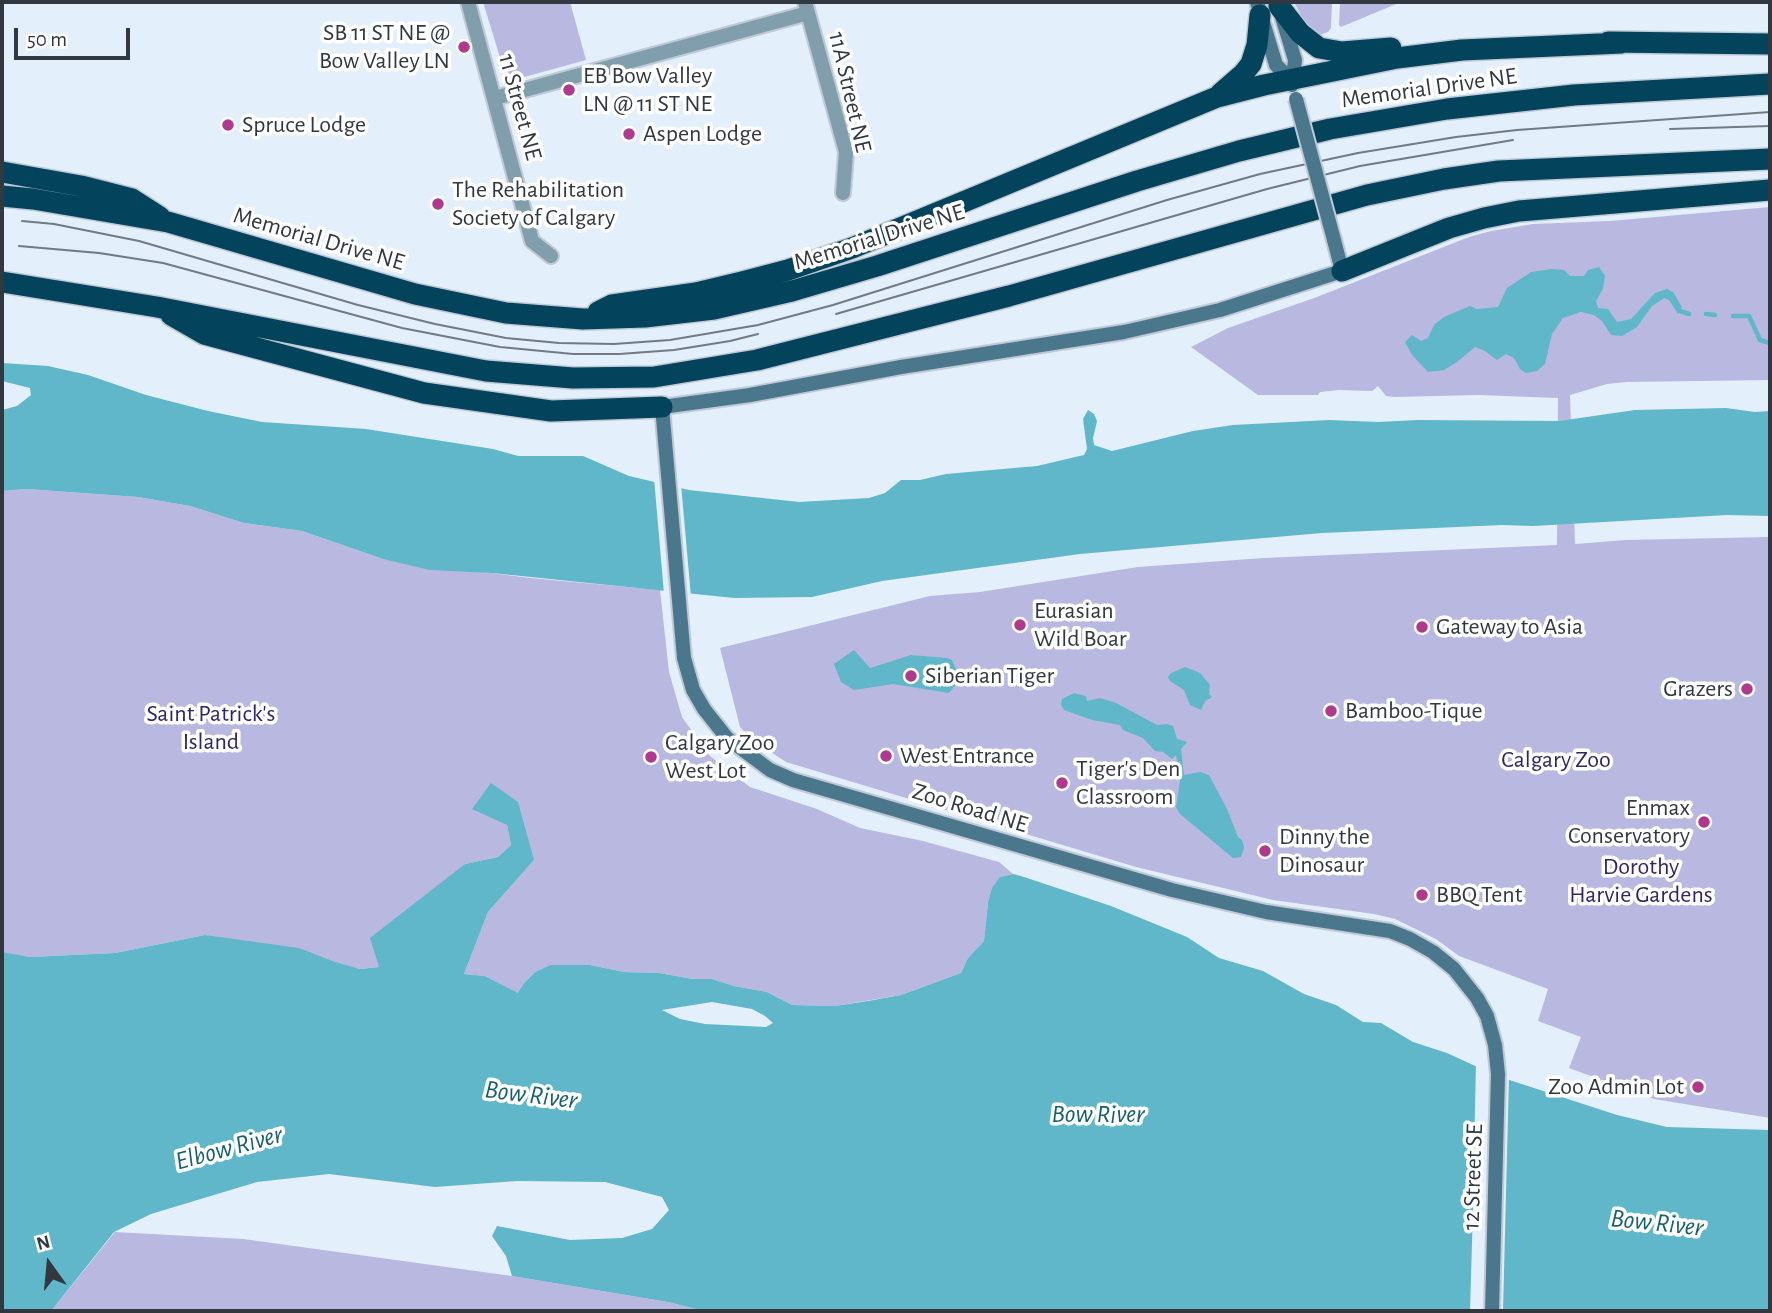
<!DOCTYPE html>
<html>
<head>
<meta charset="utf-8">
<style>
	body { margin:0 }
	#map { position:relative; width:1772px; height:1313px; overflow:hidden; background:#e3effb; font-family:"Alegreya Sans",sans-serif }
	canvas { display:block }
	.frame { position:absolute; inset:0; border:4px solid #313840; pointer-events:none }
	.north { position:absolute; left:14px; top:1229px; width:70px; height:70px; -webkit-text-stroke:5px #fff; paint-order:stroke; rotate:345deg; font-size:19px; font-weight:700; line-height:28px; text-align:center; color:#313840 }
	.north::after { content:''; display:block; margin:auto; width:24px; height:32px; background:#313840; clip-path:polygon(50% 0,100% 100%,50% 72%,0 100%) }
	.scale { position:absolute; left:14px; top:28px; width:116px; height:32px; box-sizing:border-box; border:4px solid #313840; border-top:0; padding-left:9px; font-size:21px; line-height:24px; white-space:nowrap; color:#313840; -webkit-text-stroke:5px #fff; paint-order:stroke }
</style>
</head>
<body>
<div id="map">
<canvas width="1772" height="1313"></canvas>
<div class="frame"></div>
<div class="north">N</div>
<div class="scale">50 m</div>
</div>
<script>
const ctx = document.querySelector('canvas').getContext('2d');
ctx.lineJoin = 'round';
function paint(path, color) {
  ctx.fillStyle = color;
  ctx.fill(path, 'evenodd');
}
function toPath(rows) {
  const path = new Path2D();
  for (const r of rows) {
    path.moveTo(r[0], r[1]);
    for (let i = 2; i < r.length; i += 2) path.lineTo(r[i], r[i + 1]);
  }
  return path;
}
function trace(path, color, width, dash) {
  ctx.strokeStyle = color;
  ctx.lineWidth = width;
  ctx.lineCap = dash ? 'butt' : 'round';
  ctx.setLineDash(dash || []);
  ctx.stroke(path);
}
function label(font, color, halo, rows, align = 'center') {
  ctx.font = font + ' "Alegreya Sans",sans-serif';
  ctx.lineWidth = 7;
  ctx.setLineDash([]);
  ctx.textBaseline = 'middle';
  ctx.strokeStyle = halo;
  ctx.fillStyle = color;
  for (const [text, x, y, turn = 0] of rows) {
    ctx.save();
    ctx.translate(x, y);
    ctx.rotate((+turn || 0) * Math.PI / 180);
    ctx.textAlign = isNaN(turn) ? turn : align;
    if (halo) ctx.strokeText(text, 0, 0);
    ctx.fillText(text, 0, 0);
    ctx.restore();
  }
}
const green = toPath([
	[483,2,570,2,586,60,517,79,510,75,502,64],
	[1294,2,1332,2,1331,28,1328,32,1317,36,1307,27],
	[1340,2,1401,2,1341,27,1339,25],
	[1770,207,1770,380,1627,382,1607,384,1570,395,1575,544,1626,540,1770,537,1770,1118,1654,1099,1569,1068,1581,1037,1538,1021,1548,989,1459,956,1436,939,1395,919,1374,914,1273,900,1136,867,786,762,751,739,740,727,720,648,930,596,980,592,1138,567,1264,558,1557,545,1558,398,1478,395,1394,397,1386,396,1378,386,1372,391,1339,390,1320,392,1318,395,1258,395,1191,347,1228,328,1317,297,1469,237,1491,231,1533,224,1610,221],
	[26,489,138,497,190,506,244,523,302,531,383,559,530,578,660,590,669,672,682,717,710,756,750,787,817,809,860,828,923,841,999,862,1013,874,1000,877,988,903,984,941,968,958,961,973,901,995,835,1006,792,1005,767,992,734,986,712,979,693,979,659,973,624,972,590,965,550,965,535,972,524,983,519,994,485,976,464,974,488,912,534,860,507,825,511,845,498,857,465,864,379,967,360,969,205,935,115,953,30,957,2,953,2,491],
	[115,1232,243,1239,512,1276,668,1302,704,1311,51,1311]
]);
const water = toPath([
	[1599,267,1605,276,1603,289,1596,301,1598,308,1608,309,1617,322,1631,319,1655,293,1667,289,1673,292,1682,307,1678,314,1669,300,1664,298,1652,306,1637,327,1622,336,1611,335,1602,321,1594,315,1581,312,1563,318,1552,334,1545,364,1537,371,1526,373,1520,369,1514,358,1506,354,1497,360,1485,351,1475,347,1457,362,1444,370,1428,372,1412,355,1405,342,1412,335,1421,341,1428,338,1434,325,1444,317,1470,306,1477,309,1498,307,1507,288,1531,272,1552,269,1564,270,1570,276,1584,276,1588,270],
	[2,363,48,366,88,375,146,395,208,411,262,422,366,429,493,449,518,456,583,456,629,476,689,490,799,502,869,498,885,493,901,480,920,480,946,474,1037,466,1084,455,1087,449,1083,419,1088,410,1094,414,1097,421,1093,438,1094,445,1112,451,1193,431,1233,425,1329,420,1378,422,1418,420,1559,421,1635,410,1726,408,1755,412,1770,411,1770,516,1727,515,1533,526,1502,525,1322,533,1080,554,882,581,812,597,734,598,492,573,430,570,383,559,302,531,244,523,190,506,138,497,26,489,2,491,2,410,17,406,31,395,30,388,2,381],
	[854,650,870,668,911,655,947,658,952,660,960,679,949,693,893,684,854,690,841,682,834,664],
	[1185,667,1200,673,1210,685,1209,694,1212,697,1205,701,1201,710,1190,705,1184,690,1170,681,1168,677,1171,673],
	[1074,693,1086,696,1087,701,1100,698,1116,703,1157,725,1167,724,1173,726,1177,739,1187,742,1181,749,1184,775,1200,772,1209,775,1227,809,1238,837,1242,840,1244,847,1241,857,1233,858,1180,814,1176,807,1180,781,1176,755,1172,759,1163,752,1155,751,1143,738,1123,730,1120,725,1092,720,1064,710,1061,705,1062,699],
	[491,783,518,802,534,860,488,912,464,974,485,976,518,993,524,983,535,972,550,965,590,965,624,972,659,973,693,979,712,979,734,986,767,992,792,1005,835,1006,868,1001,901,995,961,973,968,958,984,941,988,903,992,888,1000,877,1013,874,1021,876,1111,906,1187,937,1219,958,1263,971,1304,994,1336,1005,1363,1022,1381,1023,1413,1042,1447,1053,1497,1076,1617,1115,1667,1127,1770,1130,1770,1311,704,1311,668,1302,512,1276,506,1256,492,1236,497,1226,570,1240,622,1238,652,1229,669,1210,662,1197,605,1182,517,1181,435,1187,329,1174,257,1182,151,1214,114,1232,51,1311,2,1311,2,952,30,957,115,953,205,935,299,948,335,962,360,969,379,967,370,938,465,864,498,857,511,845,507,825,472,809],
	[712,1002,752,1009,765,1016,773,1023,766,1027,705,1024,680,1019,662,1010]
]);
const pier = toPath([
	[654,478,681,484,691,597,664,594],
	[1476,1063,1509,1076,1503,1311,1470,1311,1474,1174,1470,1160,1474,1154]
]);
const stream = toPath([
	[1680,311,1689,314],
	[1706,314,1715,315],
	[1733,316,1749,316,1760,340,1770,343]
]);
const street = toPath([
	[468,2,532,241,551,256],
	[805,2,846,152,843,193],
	[495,98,808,13]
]);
const secondary = toPath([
	[1257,2,1276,65,1291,80],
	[1282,17,1295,60,1292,85],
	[1334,240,1342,271,1220,310,1124,332,901,367,750,395,662,407,684,658,693,690,704,709,727,738,770,770,793,780,1172,890,1266,912,1390,931,1410,939,1433,952,1454,969,1477,998,1487,1016,1495,1045,1498,1074,1492,1311]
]);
const highway = toPath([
	[1279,6,1300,33,1319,48,1342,52,1391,48],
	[1608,42,1770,44],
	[1220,94,1243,74,1251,64,1257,45,1260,15],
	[2,172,81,186,132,199,160,217],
	[2,196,33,199,168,222,415,294,506,313,583,319,645,317,714,309,792,291,877,266,1137,181,1239,151,1330,129,1447,109,1574,95,1770,84],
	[1342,271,1449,228,1484,218,1519,211,1770,190],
	[2,282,157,307,486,371,573,378,654,377,757,360,1009,296,1367,195,1444,179,1499,171,1770,159],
	[598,312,612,305,696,293,742,282,788,270,852,248,1217,97,1264,85,1397,58,1462,50,1622,43],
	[171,315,204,334,424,393,551,411,662,407]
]);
const tram = toPath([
	[1670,129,1770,126],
	[22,221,54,224,139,241,358,305,435,324,506,338,559,343,614,344,670,340,758,325,833,305,1167,200,1260,174,1358,153,1456,137,1517,130,1770,112],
	[19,246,99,253,163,263,402,328,500,347,573,354,619,354,674,350,730,341,758,334],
	[836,314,1267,189,1360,166,1513,140]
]);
const secondaryBridge = toPath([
	[1296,99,1334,240]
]);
const markers = [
	[464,47,7,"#b0398e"],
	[569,90,7,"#b0398e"],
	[228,125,7,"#b0398e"],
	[629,134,7,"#b0398e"],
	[438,204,7,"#b0398e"],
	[1020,625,7,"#b0398e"],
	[1422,627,7,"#b0398e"],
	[911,676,7,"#b0398e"],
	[1747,689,7,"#b0398e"],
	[1331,711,7,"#b0398e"],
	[886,756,7,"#b0398e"],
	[651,757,7,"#b0398e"],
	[1062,783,7,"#b0398e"],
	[1704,822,7,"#b0398e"],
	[1265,851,7,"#b0398e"],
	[1422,895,7,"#b0398e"],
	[1698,1087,7,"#b0398e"]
];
const poiNames = [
	["SB 11 ST NE @",450,33,"right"],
	["Bow Valley LN",450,61,"right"],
	["EB Bow Valley",583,76],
	["LN @ 11 ST NE",583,104],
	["Spruce Lodge",242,125],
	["Aspen Lodge",643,134],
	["The Rehabilitation",452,190],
	["Society of Calgary",452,218],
	["Eurasian",1034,611],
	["Wild Boar",1034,639],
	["Gateway to Asia",1436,627],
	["Siberian Tiger",925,676],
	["Grazers",1733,689,"right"],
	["Bamboo-Tique",1345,711],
	["Calgary Zoo",665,743],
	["West Lot",665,771],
	["West Entrance",900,756],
	["Tiger's Den",1076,769],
	["Classroom",1076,797],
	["Enmax",1690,808,"right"],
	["Conservatory",1690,836,"right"],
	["Dinny the",1279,837],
	["Dinosaur",1279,865],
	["BBQ Tent",1436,895],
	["Zoo Admin Lot",1684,1087,"right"]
];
const streetNames = [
	["Memorial Drive NE",1429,88,-8],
	["11A Street NE",850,92,77],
	["11 Street NE",520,107,75],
	["Memorial Drive NE",879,237,-17],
	["Memorial Drive NE",319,239,16],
	["Zoo Road NE",970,808,17],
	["12 Street SE",1473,1177,-88]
];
const parkNames = [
	["Saint Patrick's",211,714],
	["Island",211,742],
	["Calgary Zoo",1556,760],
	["Dorothy",1641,867],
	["Harvie Gardens",1641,895]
];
const waterNames = [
	["Bow River",531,1095,7],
	["Bow River",1098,1114],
	["Elbow River",229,1148,-15],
	["Bow River",1657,1223,6]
];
paint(green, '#b9b8e1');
paint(water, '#5fb7c9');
paint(pier, '#e3effb');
trace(stream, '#5fb7c9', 4.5);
trace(street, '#bfcad6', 18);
trace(secondary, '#bfcad6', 18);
trace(highway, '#bfcad6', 24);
trace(street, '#819ead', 14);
trace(secondary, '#4b778d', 14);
trace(highway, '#03435b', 21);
trace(tram, '#727a84', 2);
trace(secondaryBridge, '#bfcad6', 18, []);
trace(secondaryBridge, '#4b778d', 14);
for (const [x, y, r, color] of markers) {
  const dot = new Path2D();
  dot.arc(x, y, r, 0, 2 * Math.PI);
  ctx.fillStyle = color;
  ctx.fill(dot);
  trace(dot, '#fff', 2.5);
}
label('24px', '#313840', '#fff', poiNames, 'left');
label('24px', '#313840', '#fff', streetNames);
label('24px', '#31246b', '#fff', parkNames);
label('italic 26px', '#165f6c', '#fff', waterNames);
</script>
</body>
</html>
